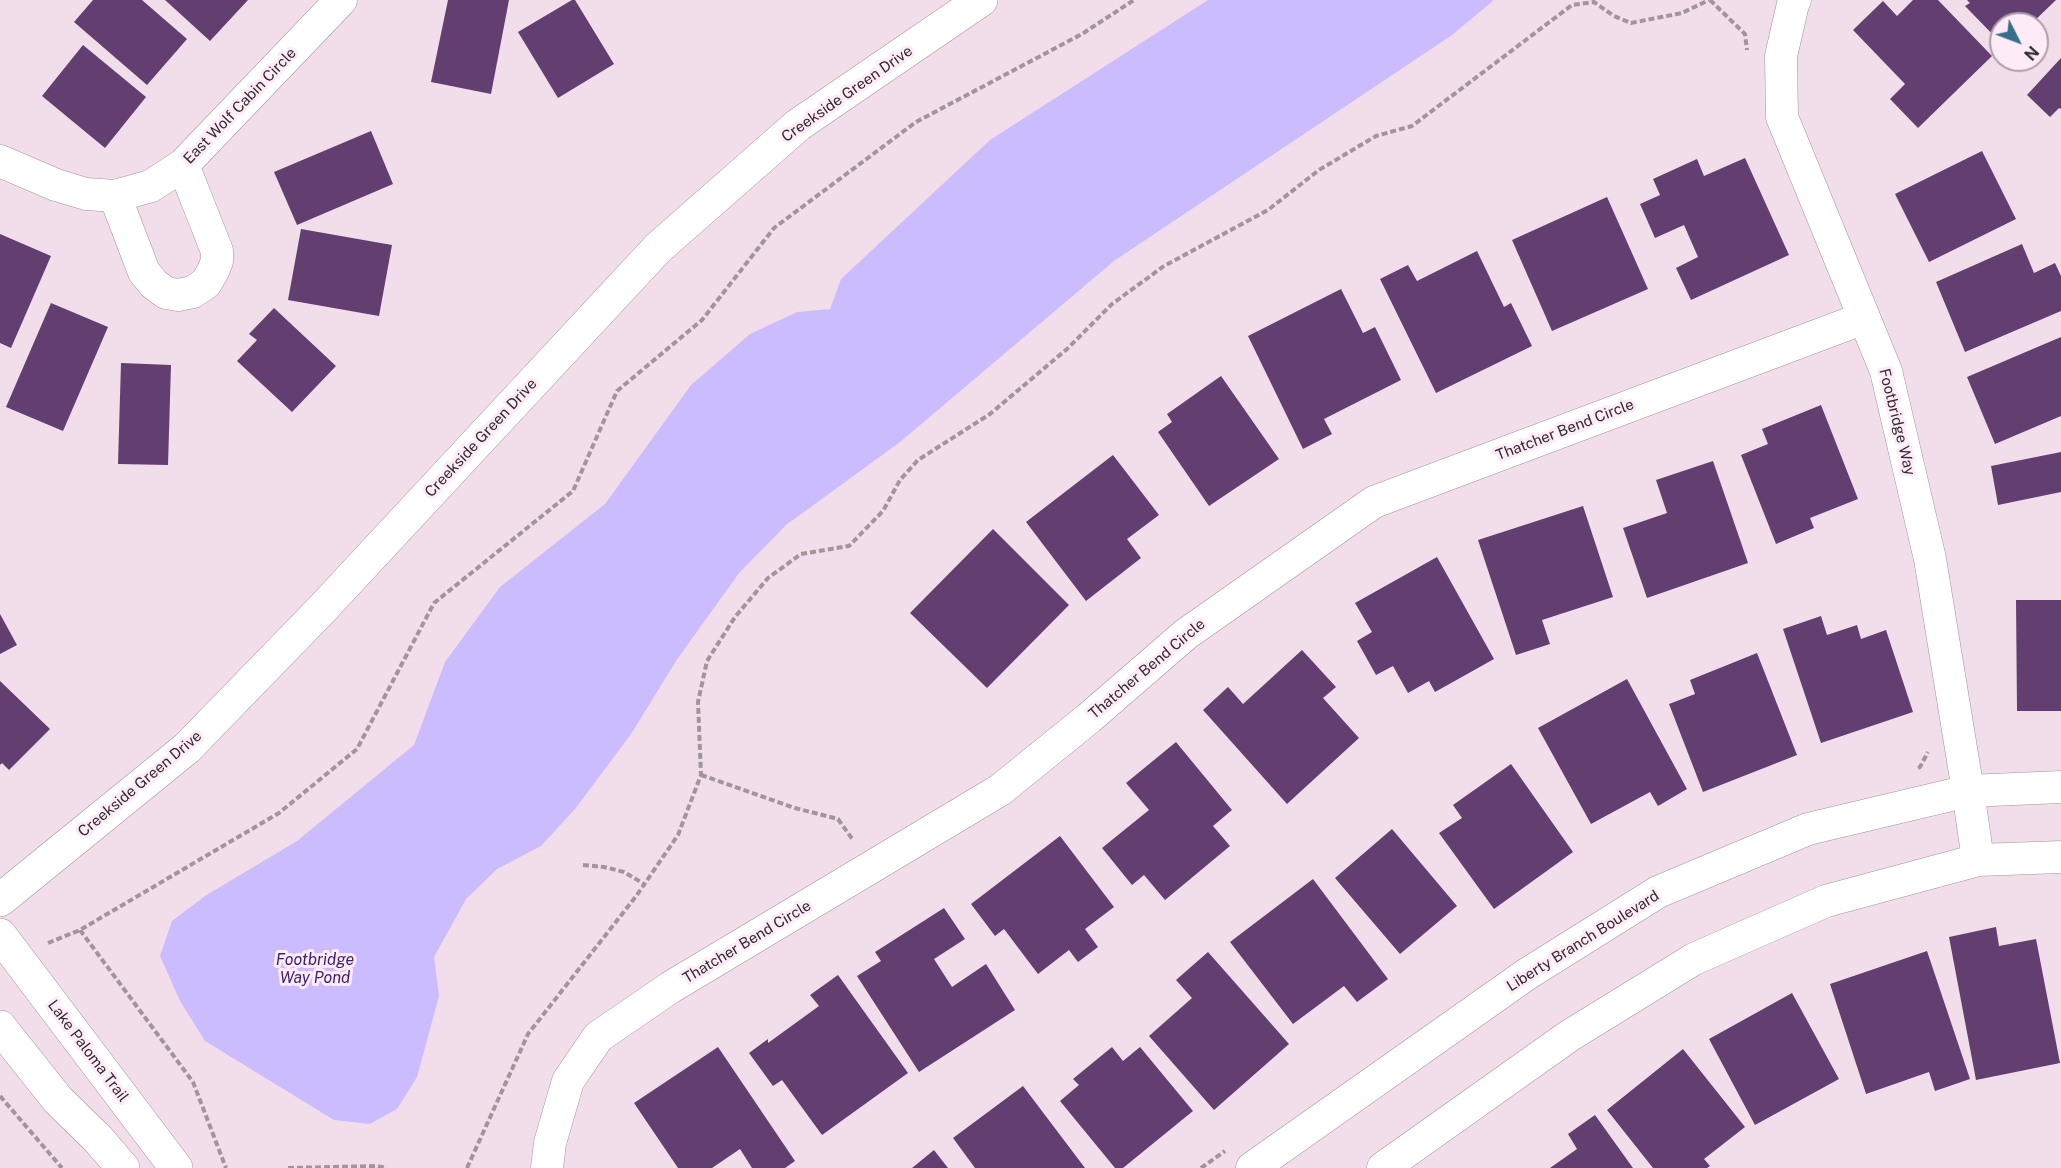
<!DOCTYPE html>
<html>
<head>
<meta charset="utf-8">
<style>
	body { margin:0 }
	#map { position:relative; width:2061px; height:1168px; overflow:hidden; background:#f1deea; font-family:"Public Sans",sans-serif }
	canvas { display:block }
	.north { position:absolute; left:1989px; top:12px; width:60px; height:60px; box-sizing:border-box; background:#feebf8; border:2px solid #ac9ea8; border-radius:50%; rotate:132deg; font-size:16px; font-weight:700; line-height:24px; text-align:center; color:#312a2f }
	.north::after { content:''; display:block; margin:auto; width:21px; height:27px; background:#366f89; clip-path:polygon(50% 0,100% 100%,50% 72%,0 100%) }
</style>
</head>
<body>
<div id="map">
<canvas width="2061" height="1168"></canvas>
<div class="north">N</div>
</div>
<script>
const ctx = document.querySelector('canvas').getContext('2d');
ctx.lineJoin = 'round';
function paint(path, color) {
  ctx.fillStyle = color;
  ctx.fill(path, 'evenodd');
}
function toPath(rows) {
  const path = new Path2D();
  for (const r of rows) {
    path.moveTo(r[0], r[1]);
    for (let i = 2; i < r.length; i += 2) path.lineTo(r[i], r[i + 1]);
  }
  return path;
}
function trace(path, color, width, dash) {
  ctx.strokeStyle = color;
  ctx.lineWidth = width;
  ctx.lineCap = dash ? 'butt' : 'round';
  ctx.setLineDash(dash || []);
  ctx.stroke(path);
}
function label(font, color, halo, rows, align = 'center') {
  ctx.font = font + ' "Public Sans",sans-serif';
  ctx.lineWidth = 6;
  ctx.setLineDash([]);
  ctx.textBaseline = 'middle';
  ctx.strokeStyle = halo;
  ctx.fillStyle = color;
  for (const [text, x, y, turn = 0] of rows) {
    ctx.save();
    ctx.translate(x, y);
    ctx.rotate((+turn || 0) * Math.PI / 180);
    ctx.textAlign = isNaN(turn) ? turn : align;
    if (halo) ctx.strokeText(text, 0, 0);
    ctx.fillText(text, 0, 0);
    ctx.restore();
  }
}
const water = toPath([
	[1208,0,1494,0,1452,35,1114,261,900,442,786,525,739,573,676,661,631,734,575,809,541,846,497,869,466,899,434,957,439,996,417,1077,397,1109,370,1124,334,1120,205,1041,180,1001,160,956,172,921,205,896,297,841,414,745,445,662,500,587,605,504,691,385,750,334,797,312,830,309,841,279,990,140]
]);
const building = toPath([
	[93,0,142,0,187,39,147,85,74,22],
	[165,0,248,0,210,41],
	[448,0,509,0,491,94,431,82],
	[572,0,575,0,614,64,558,98,518,32],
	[1913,0,1938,0,1992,56,1918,128,1890,99,1905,84,1853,30,1883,1,1897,16],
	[1967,0,2056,0,2031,24,2001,24,2001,43,1965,6,1970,3],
	[83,45,146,97,105,148,42,96],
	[2061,58,2061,109,2059,108,2050,117,2027,95],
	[371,131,393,184,297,225,274,172],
	[1982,151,2016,219,1929,262,1895,194],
	[1745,158,1789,255,1691,300,1676,268,1698,257,1684,225,1655,238,1640,204,1660,195,1653,179,1697,159,1704,176],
	[1607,197,1648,289,1552,331,1512,240],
	[301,229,392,245,379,316,288,300],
	[0,234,51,256,11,348,0,343],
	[2022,244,2034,273,2055,263,2061,276,2061,311,1965,352,1936,282],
	[1477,251,1504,307,1511,303,1532,346,1436,393,1380,279,1408,265,1417,281],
	[1341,289,1363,333,1375,327,1401,380,1324,419,1332,434,1303,449,1248,336],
	[51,303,108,327,63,431,6,407],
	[274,308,336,366,292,412,237,361,257,340,249,334],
	[2061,337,2061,416,1995,444,1967,377],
	[121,363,171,365,168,465,118,464],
	[1221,376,1279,459,1209,506,1158,432,1172,422,1167,414],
	[1821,405,1858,499,1810,518,1814,528,1776,544,1741,455,1768,444,1762,429],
	[2061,452,2061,492,1998,505,1991,466],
	[1113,455,1159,515,1127,539,1141,558,1086,601,1026,522],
	[1713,461,1748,563,1647,598,1623,528,1667,513,1656,480],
	[1583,506,1613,597,1542,620,1550,644,1516,655,1478,540],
	[993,529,1069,605,987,688,910,613],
	[1437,557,1494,659,1435,692,1429,681,1408,693,1393,666,1376,675,1357,641,1372,632,1355,603],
	[2016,600,2061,600,2061,711,2017,711],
	[0,614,17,645,0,654],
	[1821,616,1827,635,1857,625,1861,639,1886,630,1913,712,1821,743,1783,629],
	[1302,650,1336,687,1323,698,1359,738,1287,804,1203,710,1228,687,1243,704],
	[1757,653,1797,755,1703,792,1669,704,1695,694,1690,680],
	[1627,679,1687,789,1658,806,1650,792,1591,824,1538,728],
	[0,681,50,729,9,770,2,763,0,765],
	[1176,742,1232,810,1213,826,1230,846,1165,900,1144,875,1132,885,1102,848,1149,810,1126,783],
	[1511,764,1573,852,1494,909,1439,833,1462,818,1453,805],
	[1392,829,1457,906,1400,954,1335,878],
	[1060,836,1114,907,1085,929,1098,947,1078,962,1069,950,1038,974,1004,929,995,936,971,904],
	[1313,879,1388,979,1357,1002,1344,986,1293,1024,1230,942],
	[944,908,965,939,934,959,952,987,986,964,1015,1010,919,1072,857,976,881,961,875,952],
	[1996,927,1999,946,2036,939,2060,1063,1976,1080,1949,937],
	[1927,951,1970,1079,1935,1091,1929,1072,1866,1094,1830,984],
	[1208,952,1289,1044,1214,1110,1149,1036,1192,998,1176,980],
	[838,975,908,1073,822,1135,782,1080,773,1086,749,1053,768,1039,768,1043,819,1006,810,995],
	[1792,993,1839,1079,1755,1125,1709,1039],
	[718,1047,795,1161,785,1168,752,1168,740,1149,712,1168,678,1168,634,1103],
	[1112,1047,1123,1061,1140,1047,1193,1111,1123,1168,1115,1168,1060,1101,1079,1085,1073,1079],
	[1683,1049,1745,1127,1704,1159,1710,1166,1707,1168,1653,1168,1607,1110],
	[1023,1086,1085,1168,975,1168,953,1138],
	[1595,1115,1633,1168,1550,1168,1577,1149,1568,1134],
	[934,1150,948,1168,912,1168]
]);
const path = toPath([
	[1710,0,1745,34,1747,50],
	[1918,768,1920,767,1928,752],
	[701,775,795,808,838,819,853,840],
	[583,865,604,867,624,872,644,884],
	[80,930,193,1082,226,1168],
	[48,943,80,930,279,813,357,749,434,603,573,491,617,391,702,320,774,228,916,122,1082,34,1134,0],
	[0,1096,62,1168],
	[288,1168,377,1166,387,1168],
	[467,1168,528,1034,637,895,678,835,701,775,698,702,707,661,735,617,768,578,801,554,849,546,883,511,900,480,918,460,990,414,1067,349,1112,304,1164,266,1268,210,1319,170,1376,136,1412,126,1572,5,1594,2,1614,16,1631,23,1682,13,1709,0],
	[1201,1168,1225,1151]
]);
const minor = toPath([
	[1795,0,1793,4,1781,56,1782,117,1886,371,1930,559,1968,791,1978,860],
	[0,161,56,185,86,194,115,196,151,186,183,165,341,0],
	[115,196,144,272,154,284,166,293,178,295,193,292,206,283,213,271,217,261,217,251,183,165],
	[547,1168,550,1143,568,1081,598,1037,671,987,1000,790,1089,718,1186,634,1374,502,1864,318],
	[1252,1168,1527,974,1658,892,1808,829,1968,791,2061,787],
	[1383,1168,1569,1036,1694,959,1826,901,1978,860,2061,857]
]);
const tertiary = toPath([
	[0,935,176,1168],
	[0,1027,58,1100,98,1139,123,1168]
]);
const secondary = toPath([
	[0,900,187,748,323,608,658,248,798,125,981,0]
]);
const streetNames = [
	["Creekside Green Drive",847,94,-35],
	["East Wolf Cabin Circle",240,106,-46],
	["Footbridge Way",1897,422,76],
	["Thatcher Bend Circle",1565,430,-21],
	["Creekside Green Drive",481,438,-47],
	["Thatcher Bend Circle",1147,669,-40],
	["Creekside Green Drive",140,784,-40],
	["Liberty Branch Boulevard",1583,941,-32],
	["Thatcher Bend Circle",747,942,-31],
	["Lake Paloma Trail",88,1051,53]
];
const waterNames = [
	["Footbridge",315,960],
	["Way Pond",315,978]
];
paint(water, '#cbbcff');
paint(building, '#633e71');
trace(minor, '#a4929e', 33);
trace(tertiary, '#a4929e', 34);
trace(secondary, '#a4929e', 34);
trace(path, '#a2949d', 4, [6, 3]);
trace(minor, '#fff', 32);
trace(tertiary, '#fff', 33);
trace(secondary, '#fff', 33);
label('15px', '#312a2f', '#feebf8', streetNames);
label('italic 16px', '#391f6a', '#feebf8', waterNames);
</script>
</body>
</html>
